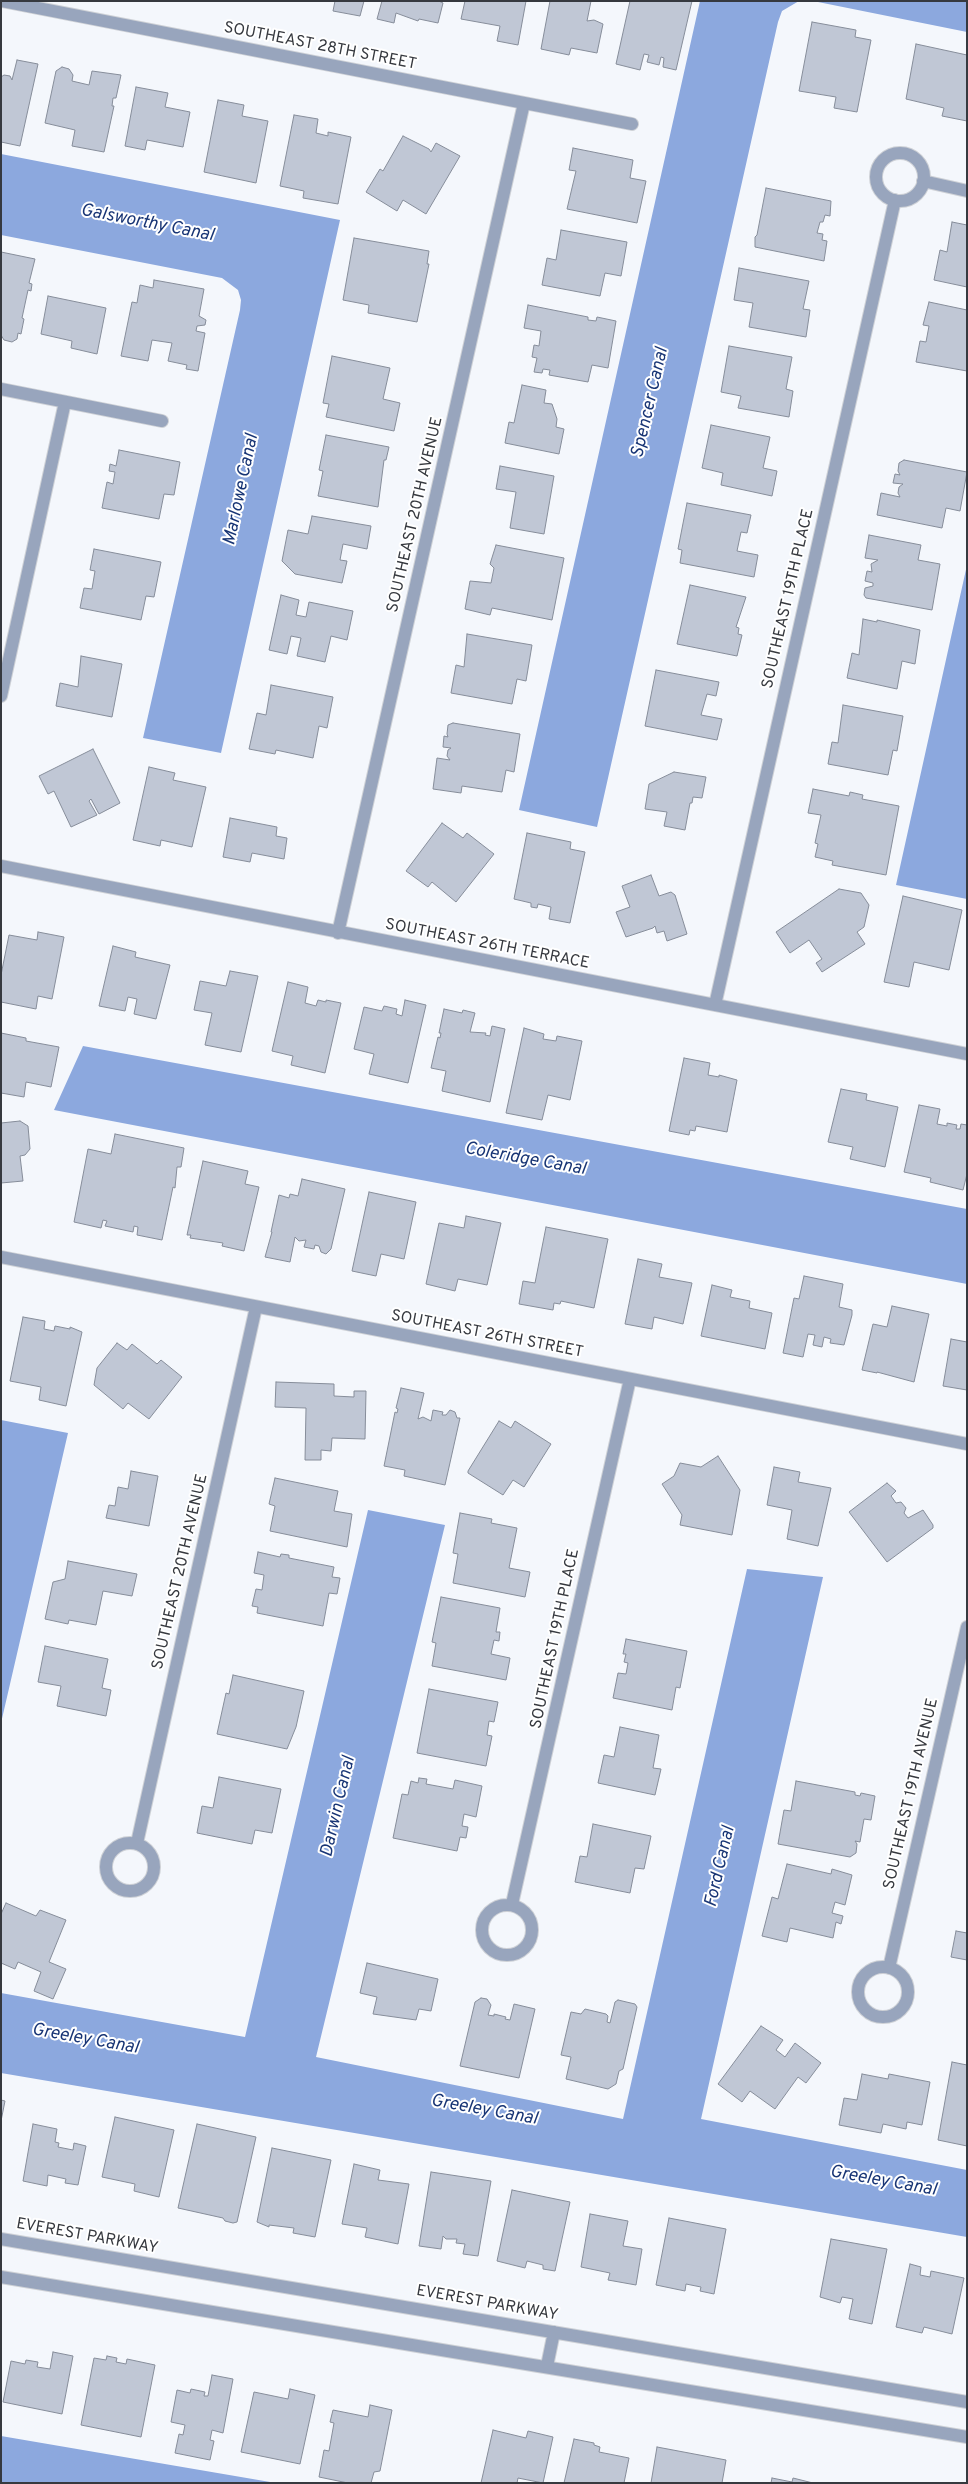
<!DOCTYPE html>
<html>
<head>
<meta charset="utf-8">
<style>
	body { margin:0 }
	#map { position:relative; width:968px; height:2484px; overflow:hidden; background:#f4f7fc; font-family:Overpass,sans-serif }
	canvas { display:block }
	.frame { position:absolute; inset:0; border:2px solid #36393f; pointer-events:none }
</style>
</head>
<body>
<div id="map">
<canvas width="968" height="2484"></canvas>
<div class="frame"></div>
</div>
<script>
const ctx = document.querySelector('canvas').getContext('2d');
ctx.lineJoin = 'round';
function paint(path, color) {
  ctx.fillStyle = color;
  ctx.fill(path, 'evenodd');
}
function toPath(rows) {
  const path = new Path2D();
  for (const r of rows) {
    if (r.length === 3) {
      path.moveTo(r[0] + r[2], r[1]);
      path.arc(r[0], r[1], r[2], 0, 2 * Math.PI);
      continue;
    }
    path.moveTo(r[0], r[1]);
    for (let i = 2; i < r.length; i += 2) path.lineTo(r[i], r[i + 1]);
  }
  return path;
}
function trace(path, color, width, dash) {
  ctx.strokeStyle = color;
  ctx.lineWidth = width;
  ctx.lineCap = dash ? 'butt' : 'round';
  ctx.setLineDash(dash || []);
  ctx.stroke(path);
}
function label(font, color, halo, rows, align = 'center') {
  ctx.font = font + ' Overpass,sans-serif';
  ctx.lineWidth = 4;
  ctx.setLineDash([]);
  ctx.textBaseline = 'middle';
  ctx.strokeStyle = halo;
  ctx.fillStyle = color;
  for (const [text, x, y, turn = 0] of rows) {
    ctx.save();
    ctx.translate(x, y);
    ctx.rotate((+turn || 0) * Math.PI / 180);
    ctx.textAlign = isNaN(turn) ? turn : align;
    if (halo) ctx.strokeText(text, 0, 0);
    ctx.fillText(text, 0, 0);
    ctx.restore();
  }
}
const water = toPath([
	[700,1,799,1,782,11,778,22,597,827,519,810],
	[813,1,967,1,967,32],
	[1,154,340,220,221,753,143,738,240,310,241,300,238,290,222,278,1,235],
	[967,565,967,899,896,885],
	[83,1046,967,1209,967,1284,54,1110],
	[1,1420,68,1433,1,1723],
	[368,1510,445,1525,316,2057,623,2119,747,1569,823,1577,701,2119,967,2170,967,2237,1,2073,1,1993,245,2037],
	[1,2436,276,2483,1,2483]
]);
const building = toPath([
	[335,1,364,1,360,16,333,11,335,1],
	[382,1,439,1,443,3,438,23,419,19,418,21,396,13,394,23,377,19,382,1],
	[465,1,526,1,518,45,497,41,500,26,461,19,465,1],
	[550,1,591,1,587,21,594,20,603,24,597,53,571,48,569,55,541,49,550,1],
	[630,1,692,1,676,70,663,67,664,58,661,57,659,65,647,62,649,55,644,54,640,70,616,64,630,1],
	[812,22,856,30,855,37,871,40,857,112,834,108,836,97,799,91,812,22],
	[916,44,967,55,967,121,942,116,944,108,906,99,916,44],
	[17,60,38,64,20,146,1,142,1,77,4,75,10,76,12,80,17,60],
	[62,67,69,69,73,75,72,81,89,85,92,71,121,75,116,98,113,98,112,106,114,106,104,152,72,146,75,130,45,123,56,71,62,67],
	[136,87,168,93,165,107,190,112,183,147,147,140,145,150,125,146,136,87],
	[218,100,244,105,242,116,268,121,256,183,204,172,218,100],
	[294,115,318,119,316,133,328,136,328,132,351,137,338,204,303,198,304,191,280,186,294,115],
	[403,136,429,149,431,152,436,143,460,156,426,214,403,200,397,211,366,192,380,169,383,171,403,136],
	[573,148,633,160,630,178,646,181,637,223,567,209,576,171,569,170,573,148],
	[766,188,831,201,830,216,825,215,823,222,820,222,817,233,823,234,822,240,827,241,824,261,755,247,755,237,757,235,766,188],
	[952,222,967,225,967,287,934,280,940,250,947,252,952,222],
	[561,230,627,242,621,276,605,273,600,296,542,285,547,258,556,260,561,230],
	[354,238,429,251,427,264,429,264,417,322,368,313,369,305,343,300,354,238],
	[1,252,35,259,29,283,32,284,31,291,28,290,22,318,24,319,21,334,18,333,17,339,12,342,4,340,1,335,1,252],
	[739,268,809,281,803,309,810,310,806,337,749,327,753,303,734,300,739,268],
	[154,280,204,289,199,316,206,320,205,325,197,326,196,331,205,333,198,371,186,369,187,365,168,361,172,343,152,340,148,361,121,356,132,302,137,303,140,285,153,288,154,280],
	[48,296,106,308,97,354,71,348,72,341,41,334,48,296],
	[929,302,967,310,967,371,916,362,920,341,926,342,929,326,923,325,929,302],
	[528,305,588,317,588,320,596,321,597,317,616,321,608,368,592,365,588,382,549,375,550,370,543,369,542,373,534,372,537,358,532,357,534,345,539,346,541,331,524,328,528,305],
	[729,346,792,357,786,389,793,391,789,417,738,408,741,396,721,392,729,346],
	[332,356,390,368,383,399,400,403,394,431,326,417,329,404,323,403,332,356],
	[522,385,546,390,544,403,552,404,557,419,556,427,564,429,559,454,505,443,509,422,514,423,522,385],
	[711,425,770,437,763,468,777,471,772,496,721,485,723,473,702,468,711,425],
	[326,435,389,447,386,460,384,460,378,507,318,496,323,471,319,470,326,435],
	[119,450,180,462,174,495,164,494,159,519,102,508,107,482,113,484,115,472,109,471,110,464,116,466,119,450],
	[904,460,967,472,960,511,946,508,942,528,877,515,881,493,900,497,898,493,899,487,903,484,893,483,895,474,900,475,898,471,899,463,904,460],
	[500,466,554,476,544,534,510,528,516,492,496,489,500,466],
	[687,503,751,515,747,533,741,532,737,551,758,555,754,577,680,563,682,550,678,549,687,503],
	[312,516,371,526,367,549,343,544,340,560,347,561,342,583,295,574,282,561,288,530,308,534,312,516],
	[869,535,921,545,918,560,940,564,932,610,866,598,864,595,865,588,873,586,873,583,865,581,867,571,872,572,871,564,878,560,865,558,869,535],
	[496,545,564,558,552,620,492,608,490,615,465,609,470,581,491,583,494,568,490,564,496,545],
	[94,549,161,562,154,597,146,596,141,620,80,608,84,588,92,589,95,571,90,570,94,549],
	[690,585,746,597,736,627,739,628,738,634,742,635,737,656,677,644,690,585],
	[281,595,299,600,296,615,306,617,309,602,353,611,347,640,331,636,325,662,297,656,301,638,291,636,287,654,269,650,281,595],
	[863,619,877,622,877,620,920,630,915,664,902,661,897,689,847,678,852,653,859,655,863,619],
	[467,634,532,645,526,681,517,679,512,704,451,693,456,665,464,667,467,634],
	[81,656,122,664,112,717,56,706,60,683,78,687,81,656],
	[656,670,719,682,716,696,707,694,701,715,722,719,717,740,645,726,656,670],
	[271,685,333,697,327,728,319,726,313,758,276,750,275,754,249,749,257,713,266,715,271,685],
	[843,705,903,716,897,751,893,750,888,775,828,764,832,742,838,743,843,705],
	[453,723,520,734,514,772,506,770,502,792,462,786,461,793,433,789,437,758,450,760,447,756,448,750,451,748,443,747,444,736,448,737,447,734,448,725,453,723],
	[93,749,120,803,99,814,91,799,89,801,97,815,71,827,54,791,48,794,39,776,93,749],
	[149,767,175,773,173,780,206,787,192,847,161,840,160,846,133,840,149,767],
	[674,772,706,777,702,798,693,797,692,803,690,803,685,830,664,826,667,812,645,809,649,784,674,772],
	[813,789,849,796,850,792,863,795,862,799,899,806,886,875,832,865,833,861,815,857,818,844,815,843,821,815,808,813,813,789],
	[230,818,277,827,276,836,287,838,284,859,252,853,250,862,223,857,230,818],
	[442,823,463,838,467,833,494,854,456,902,432,882,428,887,406,871,442,823],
	[527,833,571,842,570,849,585,852,570,923,549,919,551,907,538,904,537,908,531,907,531,903,514,899,527,833],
	[651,875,659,896,671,892,675,895,687,934,667,941,664,931,657,933,655,926,653,928,626,937,616,912,630,907,622,886,651,875],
	[839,889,861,893,869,905,864,927,857,932,865,944,822,972,816,963,822,959,809,940,790,953,776,932,839,889],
	[903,896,962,910,949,970,914,962,909,987,884,982,903,896],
	[38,932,64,937,52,999,38,996,36,1009,1,1002,1,975,9,935,37,940,38,932],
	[113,946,136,952,135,957,170,965,156,1019,134,1014,137,999,128,997,125,1011,99,1006,113,946],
	[230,971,258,976,241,1052,205,1045,212,1013,194,1010,200,981,226,986,230,971],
	[288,982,308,987,305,1003,316,1006,318,1000,326,1002,326,1000,341,1003,325,1073,291,1065,293,1056,272,1051,288,982],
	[405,1000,426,1005,408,1083,369,1074,374,1054,354,1049,364,1007,382,1011,384,1006,397,1009,396,1014,402,1016,405,1000],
	[444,1009,462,1013,463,1010,475,1013,470,1032,486,1033,485,1035,490,1036,492,1026,505,1029,490,1102,442,1091,446,1071,431,1068,438,1037,440,1038,441,1033,439,1033,444,1009],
	[524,1028,544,1034,543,1039,556,1041,557,1036,582,1041,570,1100,548,1095,542,1120,506,1113,524,1028],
	[1,1033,26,1038,26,1041,59,1047,51,1087,26,1082,24,1097,1,1093,1,1033],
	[684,1058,710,1063,708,1075,719,1077,719,1075,737,1080,727,1132,696,1126,695,1131,690,1130,689,1135,669,1131,684,1058],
	[841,1089,867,1094,866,1100,898,1107,885,1167,850,1159,853,1147,828,1142,841,1089],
	[919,1105,940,1109,937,1124,947,1126,947,1123,957,1125,956,1129,960,1129,961,1124,967,1125,967,1174,963,1190,930,1182,931,1178,904,1172,919,1105],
	[20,1121,28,1126,30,1149,25,1155,20,1156,23,1181,1,1183,1,1123,20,1121],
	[115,1134,184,1148,181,1167,177,1167,175,1188,173,1187,162,1240,137,1235,138,1227,134,1226,133,1232,105,1226,107,1221,103,1220,101,1228,74,1222,88,1149,111,1154,115,1134],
	[203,1161,248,1171,245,1184,259,1187,244,1251,222,1246,223,1243,190,1238,191,1235,187,1235,203,1161],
	[302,1179,345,1189,331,1249,326,1254,321,1252,319,1246,315,1245,314,1249,304,1247,306,1240,299,1241,295,1237,290,1262,265,1257,272,1232,271,1232,279,1195,289,1198,290,1194,298,1196,302,1179],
	[369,1192,416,1202,404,1259,381,1254,376,1276,352,1271,369,1192],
	[466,1216,501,1223,487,1285,458,1279,455,1291,426,1284,439,1223,464,1228,466,1216],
	[546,1227,608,1239,594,1308,561,1301,560,1304,554,1303,553,1310,519,1304,523,1281,535,1283,546,1227],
	[638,1259,662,1264,659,1277,692,1283,683,1324,654,1317,652,1329,625,1324,638,1259],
	[804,1276,843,1284,839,1307,852,1310,852,1315,844,1345,830,1343,831,1339,824,1337,822,1347,813,1345,815,1335,808,1334,803,1357,783,1353,794,1298,799,1299,804,1276],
	[712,1285,732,1290,730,1297,750,1301,749,1308,772,1313,765,1349,701,1336,712,1285],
	[892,1306,929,1314,914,1382,877,1372,877,1373,862,1370,873,1324,887,1327,892,1306],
	[23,1317,45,1321,44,1329,54,1331,55,1326,70,1329,70,1327,82,1332,66,1406,39,1400,41,1387,10,1381,23,1317],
	[951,1339,967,1342,967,1390,943,1386,951,1339],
	[117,1343,127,1350,132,1344,157,1364,161,1360,182,1377,149,1419,128,1403,123,1409,94,1385,97,1368,117,1343],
	[276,1382,334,1384,334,1396,354,1397,354,1391,366,1391,365,1439,332,1438,331,1451,321,1450,321,1460,305,1460,306,1408,275,1407,276,1382],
	[401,1388,424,1393,418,1419,423,1417,431,1421,433,1410,443,1412,442,1415,446,1415,450,1410,455,1412,457,1418,460,1418,445,1485,404,1476,405,1470,384,1466,395,1412,397,1413,398,1409,396,1408,401,1388],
	[499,1421,511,1428,515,1421,551,1444,524,1487,513,1480,503,1495,468,1473,468,1471,499,1421],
	[718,1456,740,1490,732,1535,680,1525,682,1515,662,1484,674,1476,680,1463,701,1467,718,1456],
	[774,1467,800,1472,798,1482,831,1488,818,1546,787,1539,792,1510,767,1505,774,1467],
	[131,1471,158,1476,149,1526,106,1518,109,1505,115,1506,118,1487,128,1489,131,1471],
	[275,1478,338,1491,334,1511,352,1514,347,1547,270,1531,275,1506,269,1504,275,1478],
	[887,1483,896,1491,891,1496,896,1503,901,1502,906,1508,904,1513,908,1518,923,1510,933,1525,933,1528,887,1562,849,1512,887,1483],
	[460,1513,492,1519,491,1523,517,1528,509,1568,530,1572,525,1597,453,1583,458,1554,453,1553,460,1513],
	[258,1552,280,1557,281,1554,289,1555,289,1558,334,1567,332,1577,340,1578,337,1594,329,1593,323,1626,257,1613,258,1607,252,1606,256,1589,262,1590,264,1575,254,1573,258,1552],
	[68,1561,137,1574,132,1596,103,1591,96,1625,69,1620,68,1624,45,1619,53,1582,65,1579,68,1561],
	[441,1597,500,1608,496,1632,500,1632,499,1641,494,1640,491,1654,510,1658,506,1680,432,1666,436,1643,432,1642,441,1597],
	[626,1639,687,1651,680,1688,676,1687,672,1710,613,1698,618,1673,626,1674,628,1663,624,1662,626,1654,623,1654,626,1639],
	[45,1646,108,1659,102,1688,111,1690,106,1716,57,1706,61,1686,38,1682,45,1646],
	[233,1675,304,1691,296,1727,287,1749,217,1734,226,1693,229,1694,233,1675],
	[429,1689,498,1702,494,1722,489,1721,487,1735,492,1736,486,1766,417,1753,429,1689],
	[620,1727,659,1735,653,1768,661,1769,655,1795,598,1783,604,1755,614,1757,620,1727],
	[219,1777,281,1789,272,1833,255,1830,252,1844,197,1833,202,1806,213,1808,219,1777],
	[419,1778,427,1779,426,1784,453,1789,455,1780,482,1786,476,1817,464,1814,462,1826,468,1827,466,1838,460,1837,457,1851,393,1838,402,1794,408,1795,411,1781,418,1783,419,1778],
	[796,1781,855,1792,855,1795,860,1796,861,1793,875,1796,871,1820,864,1819,860,1842,855,1841,857,1844,856,1853,850,1857,778,1844,784,1810,791,1811,796,1781],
	[593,1824,651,1836,644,1869,635,1868,630,1893,575,1882,580,1856,587,1857,593,1824],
	[787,1864,831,1874,832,1869,852,1875,845,1905,835,1902,832,1913,843,1916,841,1924,836,1922,833,1938,790,1928,787,1942,762,1936,772,1897,778,1899,787,1864],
	[6,1903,36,1916,40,1910,66,1920,49,1962,66,1969,53,1999,34,1991,41,1972,18,1962,15,1969,1,1963,1,1914,6,1903],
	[956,1931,967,1933,967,1960,951,1957,956,1931],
	[367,1963,438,1979,431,2011,419,2009,416,2020,373,2014,377,1997,360,1993,367,1963],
	[481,1998,487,1999,491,2005,488,2015,494,2016,494,2014,506,2017,505,2019,510,2020,514,2004,535,2009,519,2078,460,2066,475,2002,481,1998],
	[618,2000,635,2004,637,2007,623,2069,619,2071,616,2084,608,2089,566,2079,571,2057,561,2055,571,2012,581,2014,585,2009,606,2014,608,2016,607,2022,610,2023,615,2002,618,2000],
	[761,2026,783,2040,776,2050,785,2057,795,2043,821,2063,806,2083,798,2077,775,2109,750,2091,742,2102,718,2084,761,2026],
	[952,2062,967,2065,967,2146,938,2140,952,2062],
	[862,2074,888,2079,889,2074,930,2082,922,2125,907,2122,906,2129,883,2124,881,2133,839,2125,844,2098,857,2100,862,2074],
	[1,2100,5,2101,1,2121,1,2100],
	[115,2117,174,2130,159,2197,134,2191,135,2184,102,2177,115,2117],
	[33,2124,57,2129,55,2142,59,2143,58,2147,73,2150,74,2143,86,2146,78,2185,65,2183,66,2179,48,2175,47,2186,23,2181,33,2124],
	[197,2124,256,2137,237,2222,233,2223,225,2221,223,2218,178,2208,197,2124],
	[272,2148,331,2160,315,2237,293,2233,294,2228,269,2225,269,2227,257,2222,272,2148],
	[354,2164,380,2170,378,2180,409,2184,398,2244,365,2237,367,2228,342,2224,354,2164],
	[431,2172,491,2181,478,2256,463,2254,465,2244,456,2243,457,2239,446,2239,443,2236,441,2249,419,2246,431,2172],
	[512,2190,570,2202,555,2271,543,2269,543,2265,527,2261,525,2268,497,2261,512,2190],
	[590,2214,628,2221,623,2246,642,2249,636,2285,608,2280,610,2273,581,2267,590,2214],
	[669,2218,726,2229,714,2294,700,2291,701,2287,686,2284,685,2291,656,2285,669,2218],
	[831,2239,887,2249,872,2324,849,2319,853,2299,842,2297,840,2303,820,2297,831,2239],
	[910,2264,921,2267,920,2275,930,2277,931,2271,964,2278,952,2334,924,2327,922,2333,896,2327,910,2264],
	[53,2352,73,2356,62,2414,3,2402,11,2361,25,2364,26,2360,38,2362,37,2367,50,2369,53,2352],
	[107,2356,117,2358,116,2362,126,2364,127,2359,155,2365,141,2437,81,2425,94,2358,106,2360,107,2356],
	[212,2375,233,2379,223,2433,212,2430,210,2440,214,2441,210,2460,175,2453,179,2434,183,2435,185,2425,171,2422,177,2390,190,2393,191,2389,205,2392,204,2396,208,2396,212,2375],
	[290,2389,315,2395,300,2464,241,2452,254,2392,288,2399,290,2389],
	[370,2405,392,2410,380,2471,374,2472,371,2483,348,2483,319,2477,324,2450,329,2451,334,2423,330,2422,333,2410,368,2417,370,2405],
	[493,2430,526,2438,528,2431,553,2437,543,2483,518,2478,517,2483,481,2483,493,2430],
	[574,2439,594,2443,594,2445,600,2447,599,2452,629,2458,624,2483,564,2483,574,2439],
	[657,2447,726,2460,722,2483,651,2483,657,2447],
	[772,2478,792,2482,793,2478,813,2483,771,2483,772,2478]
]);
const minor = toPath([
	[2,1,632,124],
	[900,177,24],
	[923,181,967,191],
	[1,389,162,421],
	[1,696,65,402],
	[1,866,967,1054],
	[338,933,524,103],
	[715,1005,895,200],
	[1,1257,967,1444],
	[130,1867,24],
	[137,1843,256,1307],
	[512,1904,630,1379],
	[507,1930,25],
	[883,1992,25],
	[889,1968,967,1627],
	[1,2239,967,2402],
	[1,2277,967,2437],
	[547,2366,554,2332]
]);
const streetNames = [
	["SOUTHEAST 28TH STREET",320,47,11],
	["SOUTHEAST 20TH AVENUE",416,515,-77],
	["SOUTHEAST 19TH PLACE",789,599,-77],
	["SOUTHEAST 26TH TERRACE",487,945,11],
	["SOUTHEAST 26TH STREET",487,1335,11],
	["SOUTHEAST 20TH AVENUE",181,1572,-77],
	["SOUTHEAST 19TH PLACE",556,1639,-78],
	["SOUTHEAST 19TH AVENUE",912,1794,-77],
	["EVEREST PARKWAY",87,2237,10],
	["EVEREST PARKWAY",487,2304,10]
];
const waterNames = [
	["Galsworthy Canal",147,224,11],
	["Spencer Canal",651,403,-77],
	["Marlowe Canal",242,490,-78],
	["Coleridge Canal",525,1160,10],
	["Darwin Canal",339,1807,-77],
	["Ford Canal",721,1867,-77],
	["Greeley Canal",85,2040,10],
	["Greeley Canal",484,2111,10],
	["Greeley Canal",883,2182,10]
];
paint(water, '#8ca8de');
paint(building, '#c0c7d5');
trace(building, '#868d9a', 1);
trace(minor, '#ced1d6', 14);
trace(minor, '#98a5bd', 12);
label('16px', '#36393f', '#fff', streetNames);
label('italic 18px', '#183575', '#fff', waterNames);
</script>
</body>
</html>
